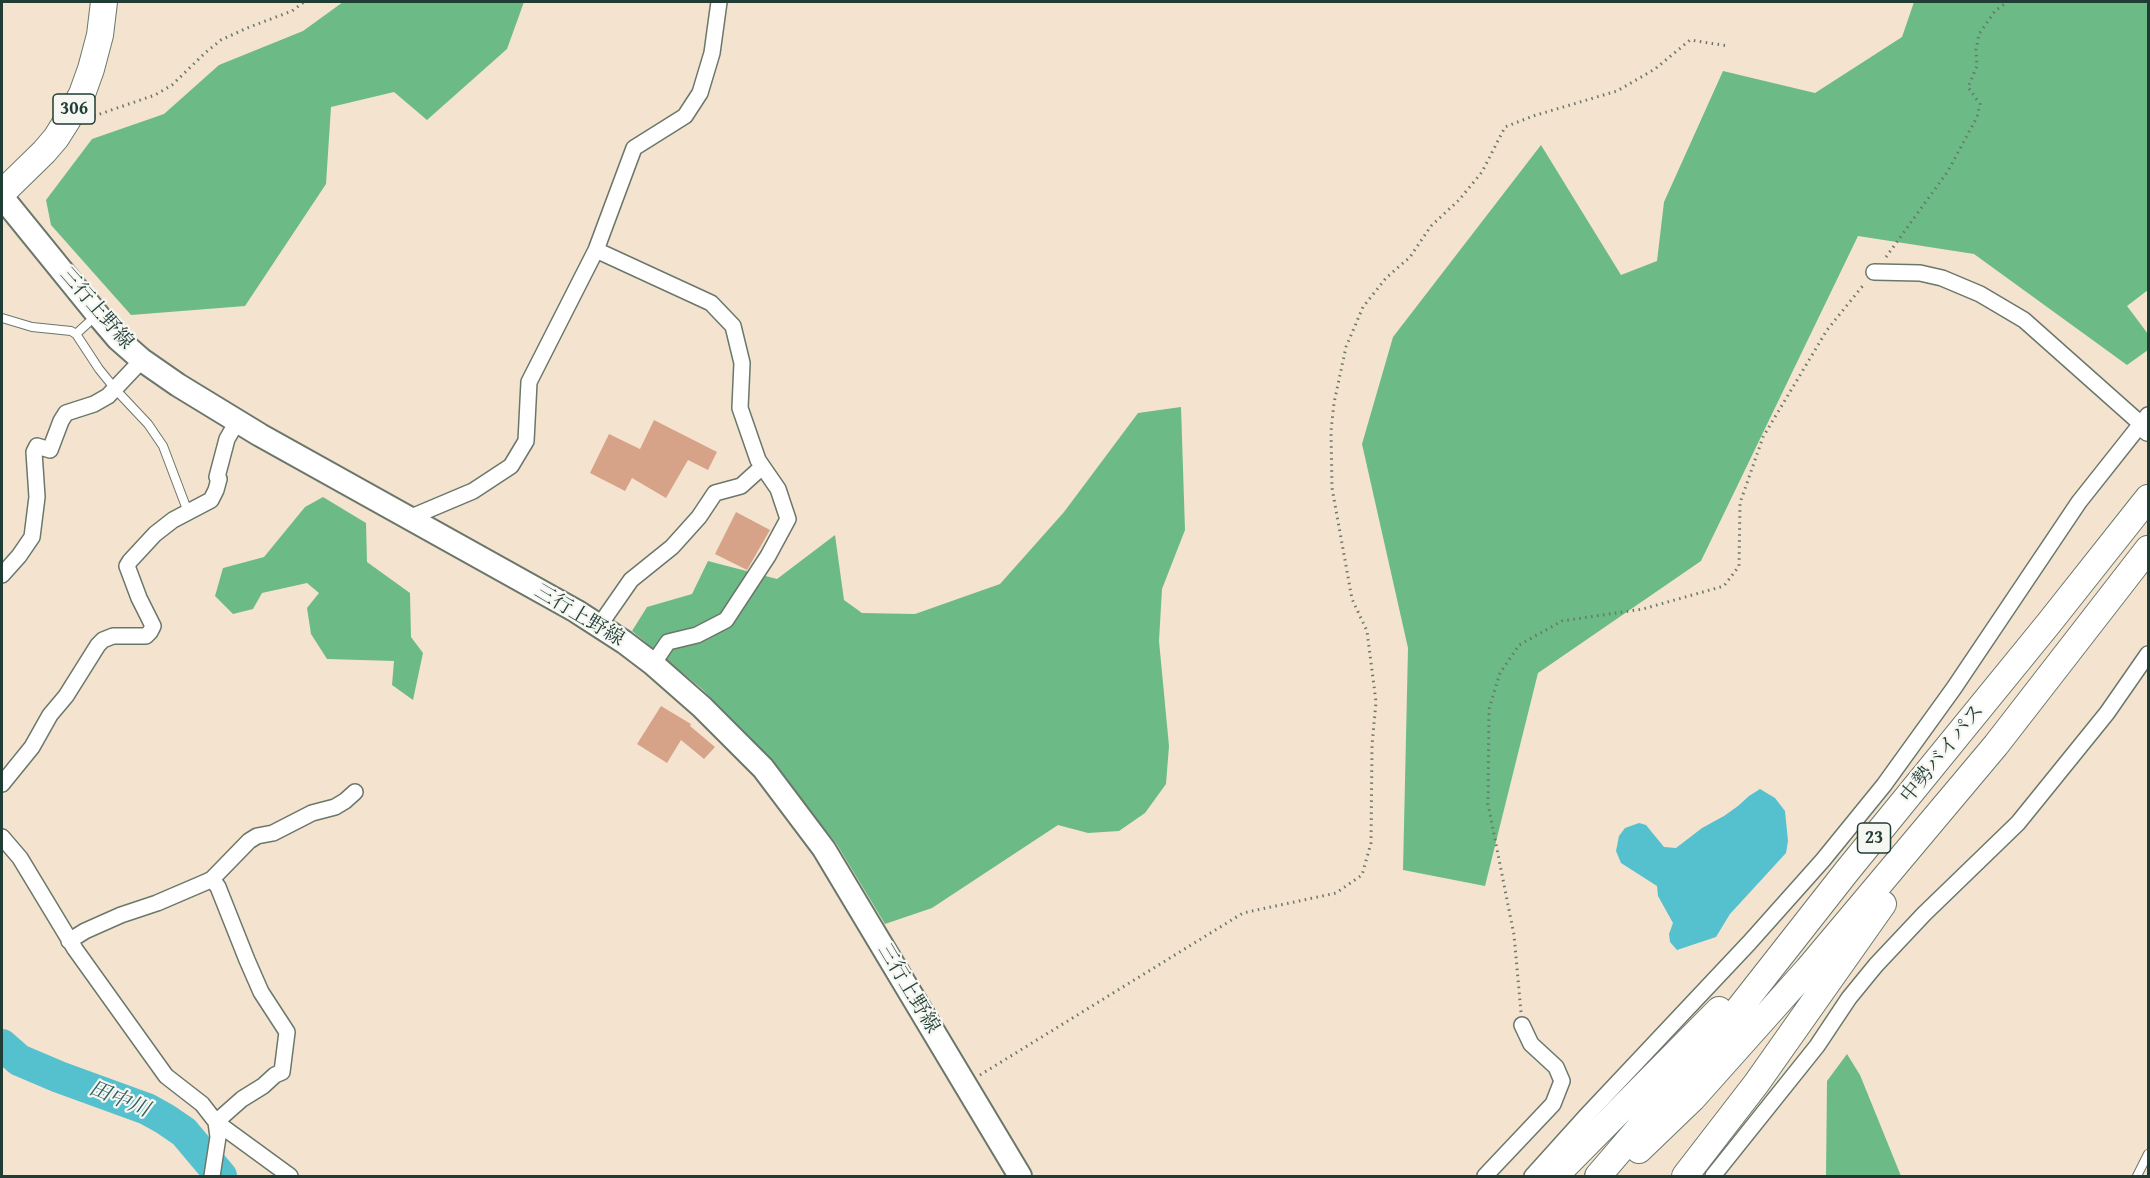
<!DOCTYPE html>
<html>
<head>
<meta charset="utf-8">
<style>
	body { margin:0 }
	#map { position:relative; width:2150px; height:1178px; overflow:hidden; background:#f4e4cf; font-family:"Gentium Book Plus",serif }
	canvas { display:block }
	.frame { position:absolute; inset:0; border:3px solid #1f3d34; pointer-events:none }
</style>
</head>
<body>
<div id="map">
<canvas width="2150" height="1178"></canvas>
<div class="frame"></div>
</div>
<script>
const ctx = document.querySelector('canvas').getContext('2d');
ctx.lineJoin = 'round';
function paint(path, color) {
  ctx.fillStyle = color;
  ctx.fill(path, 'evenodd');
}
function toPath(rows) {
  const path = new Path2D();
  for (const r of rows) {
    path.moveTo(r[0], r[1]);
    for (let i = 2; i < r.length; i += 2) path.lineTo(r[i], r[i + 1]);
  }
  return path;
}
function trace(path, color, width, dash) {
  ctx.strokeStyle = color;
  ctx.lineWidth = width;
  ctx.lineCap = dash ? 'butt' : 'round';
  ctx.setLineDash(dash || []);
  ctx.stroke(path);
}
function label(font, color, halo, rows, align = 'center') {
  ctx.font = font + ' "Gentium Book Plus","Noto Serif JP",serif';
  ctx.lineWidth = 4.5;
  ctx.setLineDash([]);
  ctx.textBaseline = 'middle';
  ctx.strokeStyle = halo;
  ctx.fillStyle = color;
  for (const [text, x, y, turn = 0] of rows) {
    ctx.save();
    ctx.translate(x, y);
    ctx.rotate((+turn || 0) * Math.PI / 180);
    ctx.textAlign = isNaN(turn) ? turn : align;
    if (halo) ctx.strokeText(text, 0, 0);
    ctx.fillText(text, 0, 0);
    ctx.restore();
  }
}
const forest = toPath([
	[343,2,524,2,507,49,427,120,394,92,331,107,326,184,245,306,131,315,51,225,46,200,92,139,164,114,219,65,303,31],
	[1914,2,2148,2,2148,290,2127,306,2148,334,2148,350,2127,365,1974,254,1858,236,1701,561,1538,673,1485,886,1403,870,1408,648,1362,444,1393,337,1541,145,1621,275,1657,261,1664,202,1723,71,1815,93,1902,37],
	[1181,407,1185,530,1162,589,1159,641,1169,746,1166,784,1145,813,1119,831,1088,833,1058,825,932,908,885,924,836,843,749,736,702,689,632,631,647,607,692,594,708,561,777,579,835,535,844,600,862,613,915,614,1000,584,1064,512,1138,413],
	[323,497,366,523,367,562,410,593,411,637,423,653,413,700,392,685,394,661,327,659,311,634,307,608,319,593,307,583,262,593,253,609,233,614,215,596,223,568,264,557,305,507],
	[1847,1054,1860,1075,1901,1176,1826,1176,1827,1081]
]);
const water = toPath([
	[1760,789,1775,798,1785,811,1788,841,1786,853,1730,914,1716,937,1677,950,1670,942,1669,934,1673,923,1658,896,1657,886,1621,863,1616,851,1619,836,1625,828,1639,823,1646,825,1664,847,1676,848,1702,828,1724,816,1738,806,1749,796]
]);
const river = toPath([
	[2,1045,19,1060,59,1077,147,1109,165,1119,184,1132,221,1176]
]);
const building = toPath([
	[654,420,717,452,708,470,688,460,666,498,632,478,625,491,590,473,609,434,640,449],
	[736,512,770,530,747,570,715,554],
	[661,706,691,724,690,726,715,747,704,759,681,740,667,763,637,744]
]);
const path = toPath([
	[94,116,155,95,172,85,206,52,221,40,247,28,292,11,304,2],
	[1886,257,1948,171,1977,117,1980,104,1968,87,1977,66,1976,50,1979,34,1995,11,2007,2],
	[1521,1012,1514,935,1488,804,1489,709,1500,673,1519,645,1562,621,1643,609,1724,586,1739,566,1740,503,1763,437,1827,330,1865,283],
	[980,1075,1243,913,1336,893,1362,875,1371,843,1372,745,1376,702,1367,631,1352,599,1332,488,1331,431,1334,403,1346,347,1363,307,1386,278,1410,257,1431,226,1459,200,1482,172,1505,127,1533,116,1617,91,1655,69,1690,40,1728,46]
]);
const service = toPath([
	[2,318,32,327,71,331,76,334,99,369,116,390,148,424,163,446,188,512],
	[76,334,88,323],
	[2137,1176,2148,1154]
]);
const minor = toPath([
	[596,250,711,303,733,326,742,363,740,408,758,460,778,489,788,519,768,556,726,620,697,635,668,642,653,664],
	[1874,272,1920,273,1942,278,1980,294,2024,320,2141,424],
	[409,518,473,491,511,466,526,441,529,382,596,250,634,148,685,116,700,93,712,53,719,2],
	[2,575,19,556,32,537,37,497,34,452,37,446,50,450,61,421,66,413,94,404,108,396,142,360],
	[599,626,631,580,672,547,699,517,715,493,741,486,762,467],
	[2,784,32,747,50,715,66,696,98,645,103,640,113,636,146,636,150,632,153,626,139,598,127,566,130,561,155,534,173,520,211,500,216,490,219,479,217,477,227,439,238,420],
	[2,837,20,858,75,949,166,1076,202,1104,216,1122,290,1176],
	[212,879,218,887,247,960,261,992,287,1032,282,1072,275,1075,263,1086,242,1099,216,1122,218,1137,212,1176],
	[69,941,85,931,121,915,157,903,206,882,212,879,249,841,257,836,273,833,312,813,335,807,345,801,355,792],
	[1485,1176,1553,1104,1562,1081,1556,1067,1531,1044,1522,1025],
	[1532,1176,1587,1115,1749,943,1823,860,1884,785,1954,688,2079,502,2148,415],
	[1713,1176,1817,1046,1849,998,1876,965,1924,914,2018,823,2107,713,2148,654]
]);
const tertiary = toPath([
	[2141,424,2148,431]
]);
const secondary = toPath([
	[2,197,101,319,118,339,142,360,178,385,260,435,576,611,624,642,653,664,702,707,763,768,824,849,1020,1176]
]);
const trunk = toPath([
	[2,193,44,152,56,138,68,119,82,94,91,69,100,35,104,2],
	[1639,1150,1692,1099,1808,969,1996,745,2148,549],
	[1555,1176,1719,1010],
	[1598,1176,1712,1043,1847,871,2049,623,2148,498],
	[1685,1176,1756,1084,1883,904]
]);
const shields = [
	[74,109,42],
	[1874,838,33]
];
const shieldNames = [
	["306",74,109],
	["23",1874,838]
];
const streetNames = [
	["三行上野線",96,309,49],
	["三行上野線",579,616,31],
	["中勢バイパス",1943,754,-51],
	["三行上野線",908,989,59]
];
const waterNames = [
	["田中川",119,1100,22]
];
paint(forest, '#6cbb86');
paint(water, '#55c1ce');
trace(river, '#55c1ce', 32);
paint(building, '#d7a388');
trace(service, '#6a776a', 10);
trace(minor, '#6a776a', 18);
trace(tertiary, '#6a776a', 22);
trace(secondary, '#6a776a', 26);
trace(trunk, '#6a776a', 28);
trace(path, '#6a776a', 3, [1.5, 4.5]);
trace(service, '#fff', 8);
trace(minor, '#fff', 15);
trace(tertiary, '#fff', 20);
trace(secondary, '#fff', 22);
trace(trunk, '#fff', 26);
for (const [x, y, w] of shields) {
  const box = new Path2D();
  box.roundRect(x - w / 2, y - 15, w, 30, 4.5);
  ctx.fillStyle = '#f6f6f2';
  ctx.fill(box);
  trace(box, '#1f3d34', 1.5);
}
label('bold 18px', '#1f3d34', null, shieldNames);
label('20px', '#1f3d34', '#f6f6f2', streetNames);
label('italic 21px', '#2c5e5a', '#f6f6f2', waterNames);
</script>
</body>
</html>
